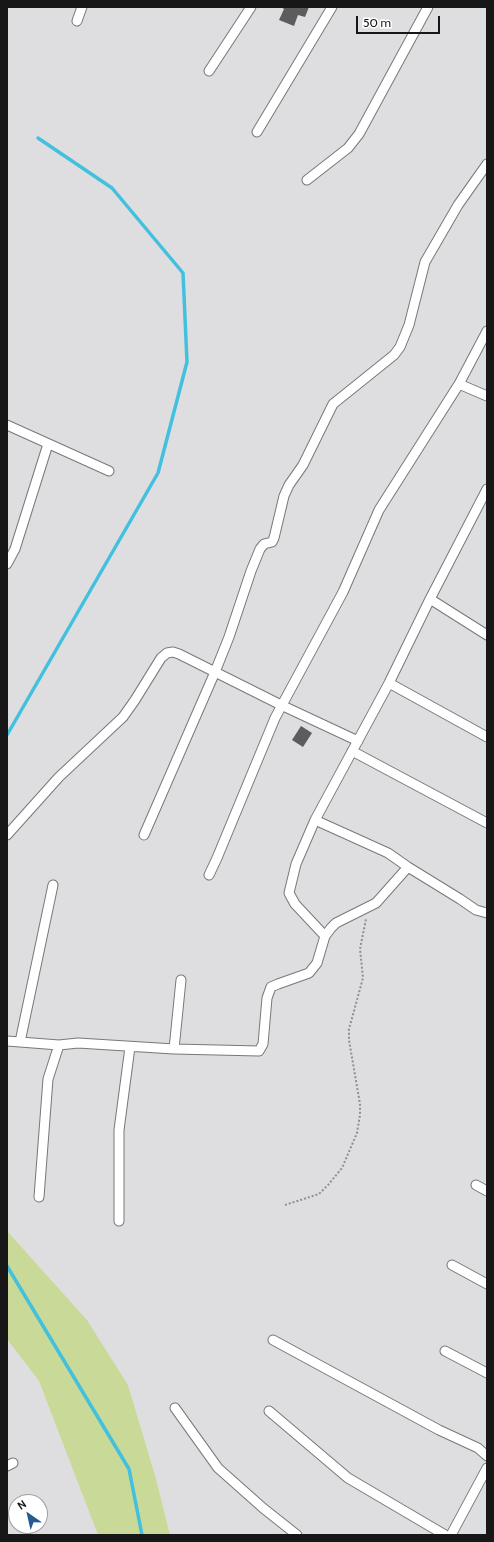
<!DOCTYPE html>
<html>
<head>
<meta charset="utf-8">
<style>
	body { margin:0 }
	#map { position:relative; width:494px; height:1542px; overflow:hidden; background:#dedee0; font-family:Cabin,sans-serif }
	canvas { display:block }
	.frame { position:absolute; inset:0; border:8px solid #171718; pointer-events:none }
	.north { position:absolute; left:8px; top:1494px; width:40px; height:40px; box-sizing:border-box; background:#fff; border:1px solid #a2a2a3; border-radius:50%; rotate:326deg; font-size:11px; font-weight:700; line-height:16px; text-align:center; color:#171718 }
	.north::after { content:''; display:block; margin:auto; width:14px; height:18px; background:#245b93; clip-path:polygon(50% 0,100% 100%,50% 72%,0 100%) }
	.scale { position:absolute; left:356px; top:16px; width:84px; height:18px; box-sizing:border-box; border:2px solid #171718; border-top:0; padding-left:5px; font-size:12px; line-height:14px; white-space:nowrap; color:#171718; -webkit-text-stroke:3px #fff; paint-order:stroke }
</style>
</head>
<body>
<div id="map">
<canvas width="494" height="1542"></canvas>
<div class="frame"></div>
<div class="north">N</div>
<div class="scale">50 m</div>
</div>
<script>
const ctx = document.querySelector('canvas').getContext('2d');
ctx.lineJoin = 'round';
function paint(path, color) {
  ctx.fillStyle = color;
  ctx.fill(path, 'evenodd');
}
function toPath(rows) {
  const path = new Path2D();
  for (const r of rows) {
    path.moveTo(r[0], r[1]);
    for (let i = 2; i < r.length; i += 2) path.lineTo(r[i], r[i + 1]);
  }
  return path;
}
function trace(path, color, width, dash) {
  ctx.strokeStyle = color;
  ctx.lineWidth = width;
  ctx.lineCap = dash ? 'butt' : 'round';
  ctx.setLineDash(dash || []);
  ctx.stroke(path);
}
const green = toPath([
	[7,1231,87,1320,128,1385,156,1479,170,1535,98,1535,39,1381,7,1339]
]);
const stream = toPath([
	[7,735,158,473,187,362,183,273,112,188,38,138],
	[7,1266,129,1469,142,1535]
]);
const building = toPath([
	[281,7,309,7,305,17,298,15,294,26,279,20,284,9],
	[301,726,312,733,303,747,292,740]
]);
const path = toPath([
	[285,1205,319,1194,328,1185,342,1168,357,1133,360,1115,360,1104,349,1040,349,1029,363,978,360,949,366,919]
]);
const street = toPath([
	[77,21,82,7],
	[209,71,251,7],
	[257,132,332,7],
	[307,180,348,148,359,134,428,7],
	[459,384,487,396],
	[7,425,109,471],
	[7,564,15,549,48,444],
	[430,599,487,635],
	[389,683,487,737],
	[352,751,487,823],
	[315,820,388,853,408,867,460,899,476,910,487,913],
	[7,835,59,777,123,717,135,700,161,658,167,653,173,652,179,654,281,705,358,741],
	[144,835,215,672,229,637,251,571,260,549,264,544,272,542,274,538,284,496,289,485,303,465,333,404,394,355,400,347,409,325,425,262,458,205,487,164],
	[209,875,217,858,275,718,343,592,379,510,459,384,487,331],
	[325,936,295,904,289,893,296,864,315,820,389,683,430,599,487,489],
	[7,1041,59,1045,78,1043,174,1049,259,1051,263,1044,267,998,271,987,278,984,309,973,317,963,325,936,331,928,336,923,376,903,408,867],
	[20,1042,53,885],
	[174,1049,181,980],
	[476,1185,487,1191],
	[39,1197,48,1079,59,1045],
	[119,1221,119,1130,130,1047],
	[452,1265,487,1284],
	[273,1340,439,1430,478,1448,487,1456],
	[445,1351,487,1373],
	[175,1408,218,1468,263,1508,297,1535],
	[269,1411,348,1478,445,1535],
	[7,1466,13,1463],
	[451,1535,487,1468]
]);
paint(green, '#c9da98');
trace(stream, '#42c0dd', 3.5);
paint(building, '#5c5c5e');
trace(street, '#77787a', 11);
trace(path, '#8f8f91', 2, [2, 2]);
trace(street, '#fff', 9);
</script>
</body>
</html>
